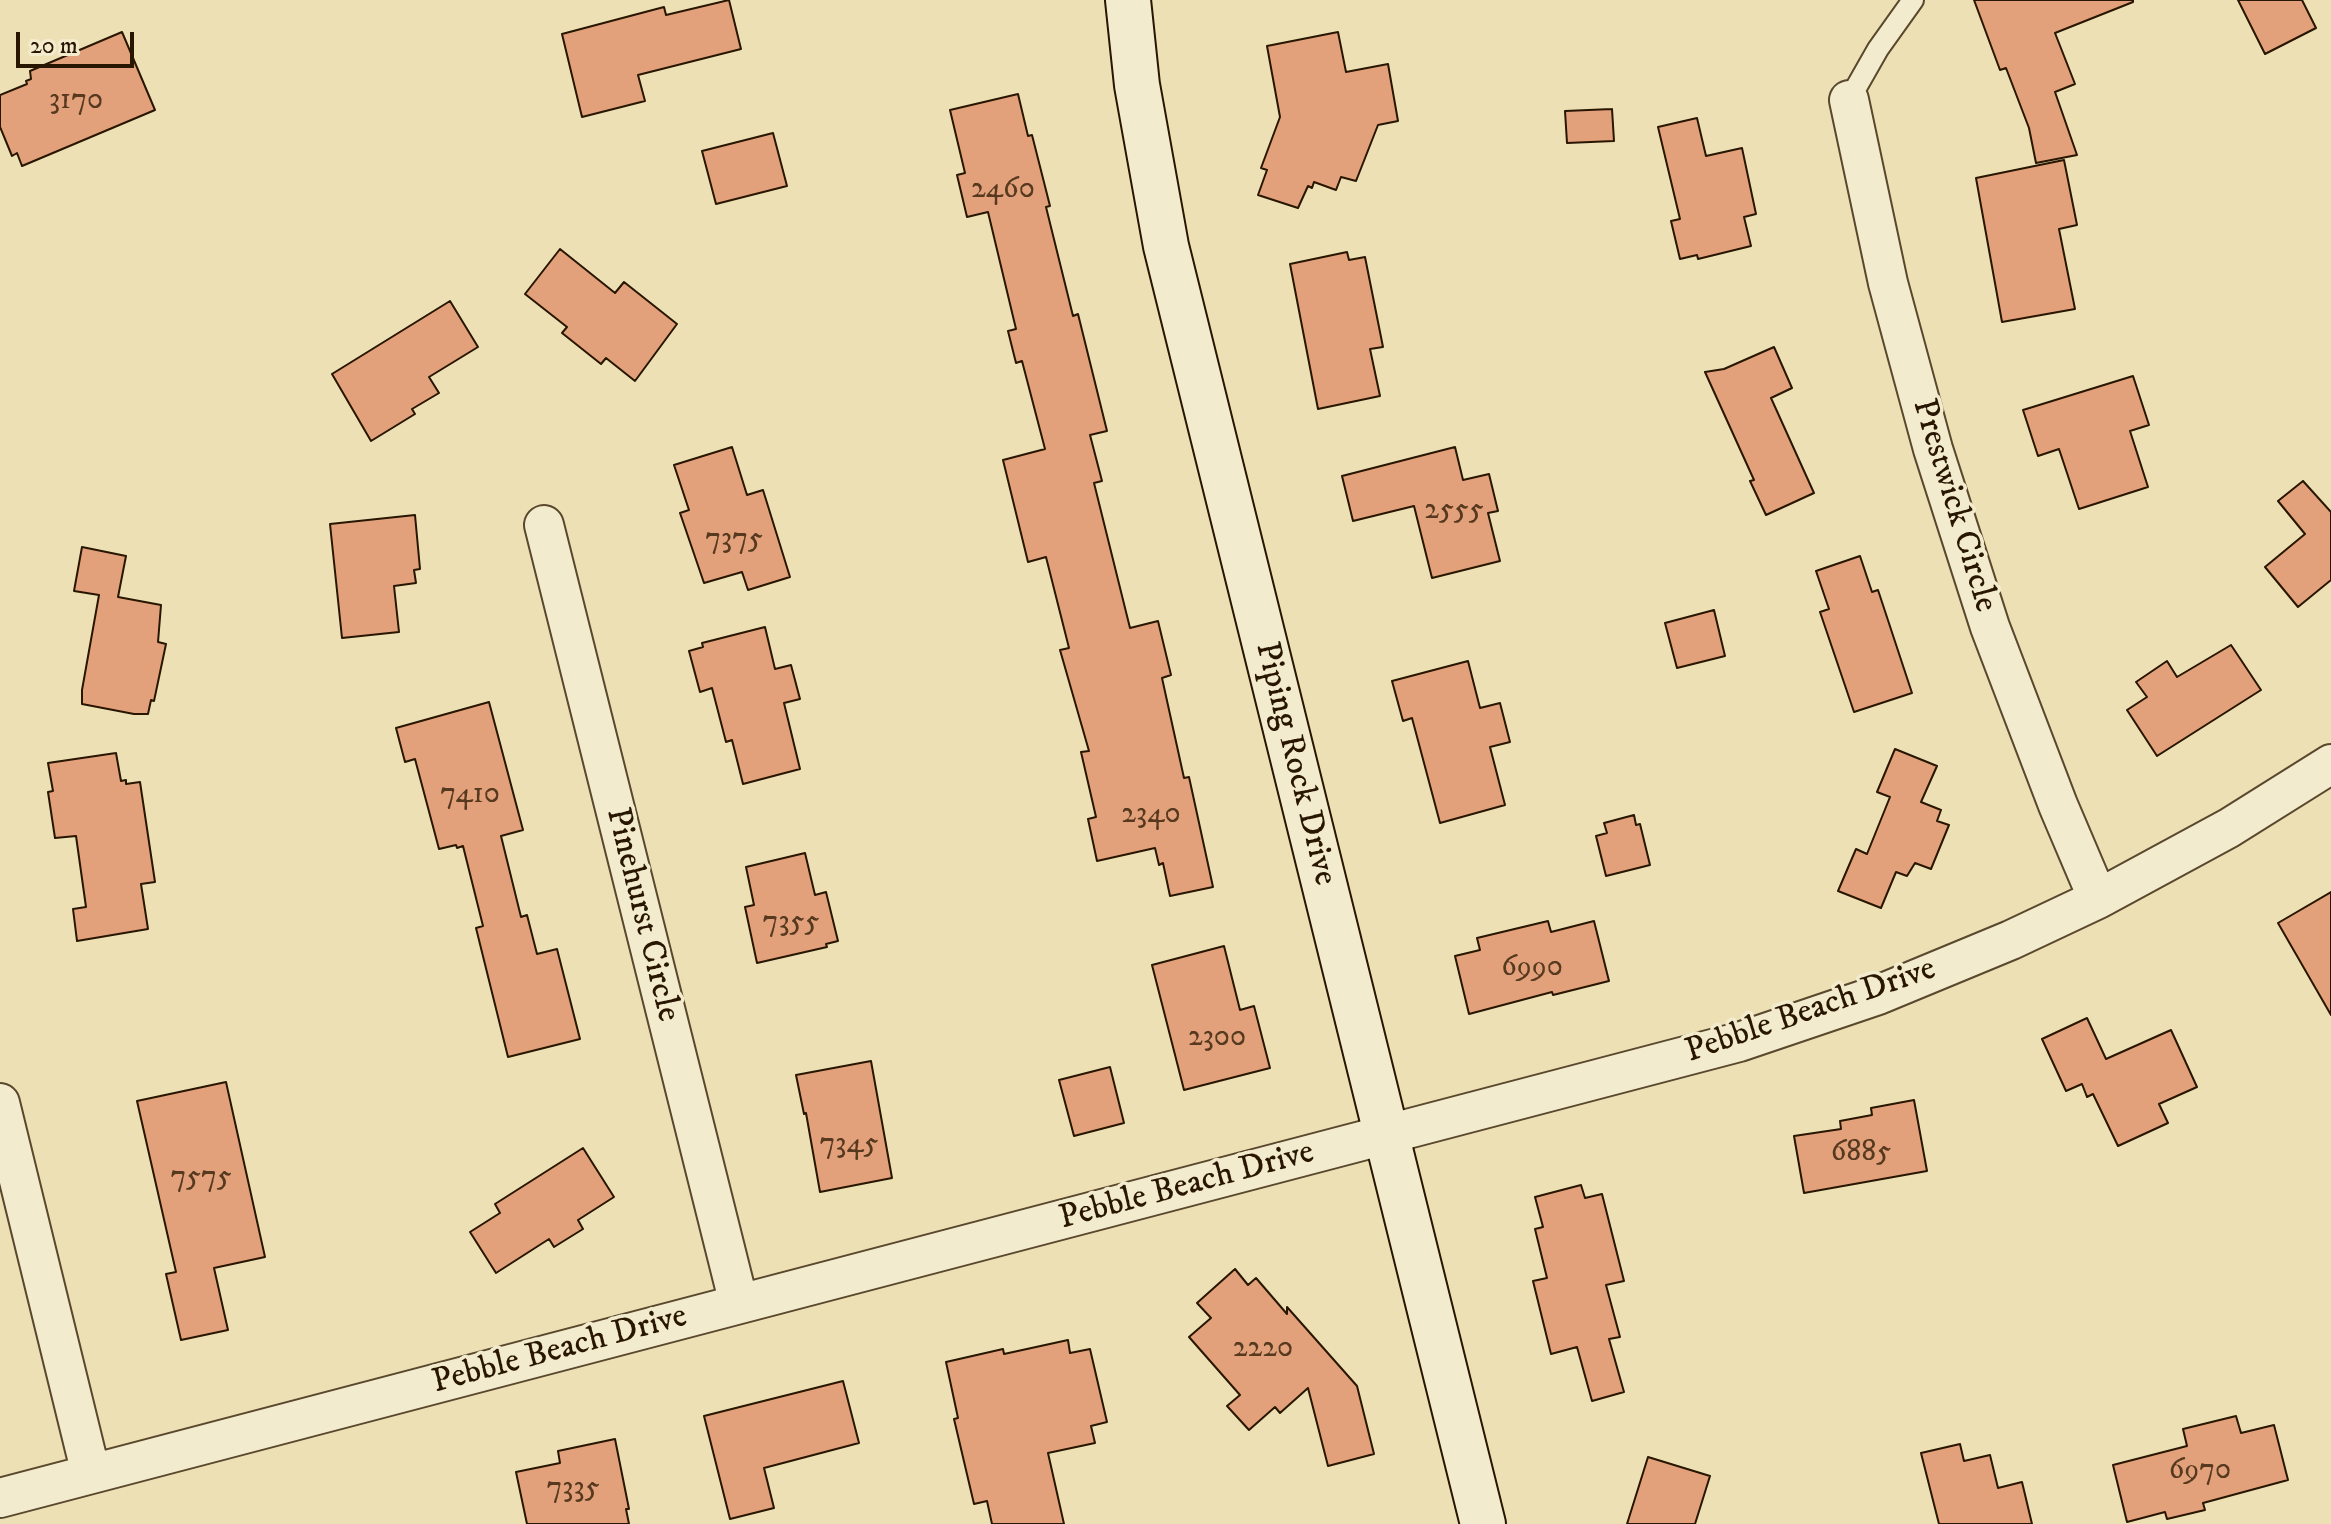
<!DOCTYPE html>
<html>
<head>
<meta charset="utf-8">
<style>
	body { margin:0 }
	#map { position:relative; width:2331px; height:1524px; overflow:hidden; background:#ede0b4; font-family:"IM FELL DW Pica",serif }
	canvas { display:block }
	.scale { position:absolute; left:16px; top:32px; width:118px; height:36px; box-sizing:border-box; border:4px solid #281600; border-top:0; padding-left:10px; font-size:24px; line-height:28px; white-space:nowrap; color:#281600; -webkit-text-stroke:6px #f3ebce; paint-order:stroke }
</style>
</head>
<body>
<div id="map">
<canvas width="2331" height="1524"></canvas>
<div class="scale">20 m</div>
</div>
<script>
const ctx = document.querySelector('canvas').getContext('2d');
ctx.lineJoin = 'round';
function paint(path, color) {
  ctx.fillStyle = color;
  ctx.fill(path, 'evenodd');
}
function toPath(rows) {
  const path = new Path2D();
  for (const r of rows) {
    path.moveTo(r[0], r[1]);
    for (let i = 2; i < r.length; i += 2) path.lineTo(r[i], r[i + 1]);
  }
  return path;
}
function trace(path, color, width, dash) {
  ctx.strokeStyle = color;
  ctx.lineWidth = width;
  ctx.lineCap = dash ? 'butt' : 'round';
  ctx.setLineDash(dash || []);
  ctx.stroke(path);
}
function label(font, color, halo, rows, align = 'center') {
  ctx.font = font + ' "IM FELL DW Pica",serif';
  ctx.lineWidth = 7;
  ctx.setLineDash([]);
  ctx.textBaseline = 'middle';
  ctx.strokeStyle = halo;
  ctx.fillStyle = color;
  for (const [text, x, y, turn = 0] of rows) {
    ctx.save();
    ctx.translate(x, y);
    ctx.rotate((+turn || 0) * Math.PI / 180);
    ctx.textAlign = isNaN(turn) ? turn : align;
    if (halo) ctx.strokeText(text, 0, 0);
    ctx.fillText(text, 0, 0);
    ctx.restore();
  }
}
const building = toPath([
	[729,0,741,49,638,75,645,101,582,117,562,34,664,7,666,15,729,0],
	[1974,0,2133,0,2133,2,2055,33,2075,84,2055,92,2077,155,2036,163,2029,128,2006,68,2000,70,1974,0],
	[2238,0,2302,0,2316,28,2265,54,2238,0],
	[122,32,155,110,22,166,17,153,12,156,0,127,0,95,27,84,26,81,31,79,30,71,122,32],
	[1338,32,1346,72,1388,64,1398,121,1378,125,1356,181,1341,177,1336,190,1314,182,1312,188,1308,186,1298,208,1258,195,1267,170,1261,168,1280,117,1267,46,1338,32],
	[1018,94,1028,136,1032,135,1050,206,1046,207,1073,316,1078,314,1107,431,1090,435,1102,481,1094,483,1130,628,1158,621,1171,675,1162,678,1184,778,1189,777,1213,887,1170,896,1163,863,1159,865,1155,848,1097,861,1088,819,1096,817,1081,752,1089,751,1060,650,1069,648,1046,557,1028,562,1003,460,1045,449,1022,361,1016,363,1008,331,1016,329,988,212,967,217,957,175,965,173,950,110,1018,94],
	[1612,109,1614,141,1567,143,1565,111,1612,109],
	[1697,118,1706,156,1742,148,1756,214,1744,217,1751,246,1698,259,1697,255,1680,259,1671,221,1680,219,1658,127,1697,118],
	[773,133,787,186,716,204,702,151,773,133],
	[2064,160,2077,225,2059,229,2075,309,2002,322,1976,178,2064,160],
	[560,249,615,293,624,282,677,324,635,381,606,358,601,364,562,333,567,327,525,294,560,249],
	[1347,252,1349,260,1365,257,1383,347,1370,349,1380,396,1318,409,1290,264,1347,252],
	[450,301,478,347,429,377,439,393,412,409,415,414,371,441,332,374,450,301],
	[1774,347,1792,388,1771,398,1814,493,1766,515,1750,481,1754,480,1705,372,1724,369,1774,347],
	[2133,376,2149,425,2130,431,2148,487,2079,509,2059,449,2038,456,2023,410,2133,376],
	[732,447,747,495,763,490,790,577,748,590,742,572,704,583,680,513,689,510,674,465,732,447],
	[1455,447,1463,480,1489,474,1498,511,1488,513,1500,561,1432,578,1414,506,1353,521,1342,476,1455,447],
	[2303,481,2331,512,2331,580,2298,607,2265,567,2305,534,2278,501,2303,481],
	[415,515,420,569,414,570,416,583,394,586,399,632,342,638,330,524,415,515],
	[82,547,126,556,118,597,161,605,158,642,166,644,154,701,151,700,148,714,134,714,82,704,82,690,99,595,74,591,82,547],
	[1860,556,1872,592,1878,590,1912,693,1854,712,1820,612,1829,609,1816,571,1860,556],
	[1714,610,1725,656,1677,668,1665,623,1714,610],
	[765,627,775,669,791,665,800,699,784,703,800,769,743,784,732,740,726,742,712,688,700,692,689,651,703,647,702,643,765,627],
	[2231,645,2261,690,2157,756,2127,710,2147,697,2136,682,2167,661,2177,677,2231,645],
	[1468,661,1480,708,1500,703,1510,742,1490,747,1505,805,1440,823,1412,718,1403,721,1392,681,1468,661],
	[489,702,523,830,501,836,521,917,527,915,537,954,557,949,580,1039,508,1057,476,928,483,926,463,846,457,848,456,845,439,849,415,759,405,762,396,728,489,702],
	[1895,749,1937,766,1921,802,1941,810,1937,821,1949,825,1931,869,1915,863,1907,876,1896,872,1881,908,1838,891,1856,849,1867,854,1890,797,1877,792,1895,749],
	[116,753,121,781,126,780,126,784,140,782,155,882,141,884,148,929,77,941,73,909,86,907,76,836,55,838,48,792,53,791,48,763,116,753],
	[1634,815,1636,825,1640,824,1650,865,1606,876,1596,836,1607,833,1604,823,1634,815],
	[805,853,815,895,826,892,838,941,826,944,827,947,757,963,745,907,754,905,746,867,805,853],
	[2331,892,2331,1015,2278,923,2331,892],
	[1548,921,1551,932,1594,921,1609,981,1553,995,1552,992,1469,1014,1455,956,1480,950,1477,938,1548,921],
	[1224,946,1240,1010,1254,1006,1270,1068,1184,1090,1152,965,1224,946],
	[2087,1018,2106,1059,2171,1030,2197,1087,2159,1104,2168,1123,2118,1146,2093,1094,2087,1097,2082,1084,2066,1091,2042,1039,2087,1018],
	[871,1061,892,1178,820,1192,806,1113,804,1114,796,1075,871,1061],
	[1110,1067,1124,1123,1074,1136,1059,1080,1110,1067],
	[226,1082,265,1257,214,1268,228,1330,181,1340,166,1274,176,1272,137,1101,226,1082],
	[1914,1100,1927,1171,1804,1193,1794,1136,1841,1129,1840,1121,1872,1115,1871,1108,1914,1100],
	[583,1148,614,1197,578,1220,583,1229,554,1247,549,1239,496,1273,470,1232,500,1213,495,1204,583,1148],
	[1581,1185,1585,1198,1602,1194,1624,1281,1606,1285,1620,1337,1609,1339,1624,1392,1592,1401,1577,1347,1551,1354,1533,1281,1547,1278,1535,1229,1543,1227,1535,1197,1581,1185],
	[1235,1269,1248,1285,1256,1278,1287,1314,1287,1307,1357,1386,1374,1454,1328,1466,1308,1388,1280,1413,1275,1407,1249,1430,1227,1406,1240,1395,1189,1337,1211,1318,1197,1303,1235,1269],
	[1068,1340,1070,1353,1090,1349,1107,1422,1091,1426,1095,1443,1048,1453,1064,1524,992,1524,987,1501,974,1504,954,1419,958,1418,946,1362,1003,1349,1004,1354,1068,1340],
	[843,1381,859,1443,764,1468,774,1508,730,1519,704,1416,843,1381],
	[2236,1416,2241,1433,2274,1425,2288,1480,2203,1503,2205,1510,2167,1519,2165,1512,2127,1522,2113,1465,2187,1446,2183,1429,2236,1416],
	[615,1439,629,1509,626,1509,629,1524,527,1524,516,1472,560,1463,558,1451,615,1439],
	[1960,1444,1964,1461,1990,1455,1998,1488,2022,1482,2032,1524,1939,1524,1921,1453,1960,1444],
	[1648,1457,1710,1476,1695,1524,1627,1524,1648,1457]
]);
const lane = toPath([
	[1849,100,1878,49,1913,0]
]);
const street = toPath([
	[1849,100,1888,283,1933,449,1990,627,2058,805,2098,899],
	[544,525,739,1304],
	[0,1103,91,1474],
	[0,1498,1739,1042,1878,995,2011,940,2098,899,2229,828,2331,764]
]);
const secondary = toPath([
	[1128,0,1137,85,1166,246,1483,1524]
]);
const numberNames = [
	["3170",76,102],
	["2460",1003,191],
	["2555",1454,512],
	["7375",734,541],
	["7410",470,796],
	["2340",1151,816],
	["7355",791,924],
	["6990",1532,969],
	["2300",1217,1039],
	["7345",849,1146],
	["6885",1861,1154],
	["7575",201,1179],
	["2220",1263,1350],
	["6970",2200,1472],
	["7335",573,1490]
];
const streetNames = [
	["Prestwick Circle",1953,506,73],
	["Piping Rock Drive",1294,764,76],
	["Pinehurst Circle",641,915,76],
	["Pebble Beach Drive",1811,1012,-19],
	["Pebble Beach Drive",1187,1187,-15],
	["Pebble Beach Drive",560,1351,-15]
];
paint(building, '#e2a17b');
trace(building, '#281600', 2);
trace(lane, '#59482d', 24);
trace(street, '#59482d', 42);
trace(secondary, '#281600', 48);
trace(lane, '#f3ebce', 20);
trace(street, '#f3ebce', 38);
trace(secondary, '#f3ebce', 44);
label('30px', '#56391f', null, numberNames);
label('34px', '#281600', '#f3ebce', streetNames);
</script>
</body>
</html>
